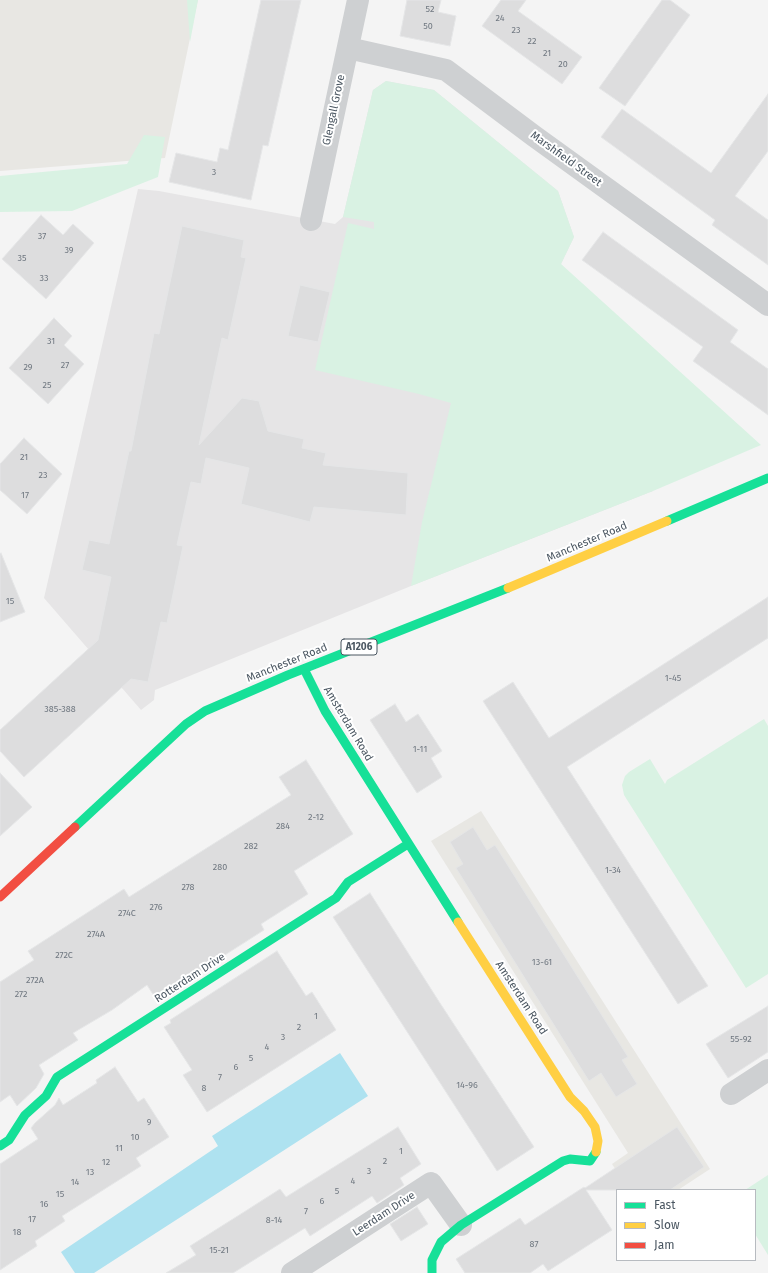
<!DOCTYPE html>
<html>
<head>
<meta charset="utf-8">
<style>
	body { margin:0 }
	#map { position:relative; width:768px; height:1273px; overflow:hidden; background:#f4f4f4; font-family:"Fira Sans",sans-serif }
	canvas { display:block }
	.legend { position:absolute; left:616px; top:1189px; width:140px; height:72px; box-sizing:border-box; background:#fff; border:1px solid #b7bbc0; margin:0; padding:5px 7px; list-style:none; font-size:12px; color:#4a5661 }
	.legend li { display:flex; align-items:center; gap:8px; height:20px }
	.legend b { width:20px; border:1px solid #b7bbc0 }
</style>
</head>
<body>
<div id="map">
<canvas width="768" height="1273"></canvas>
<ul class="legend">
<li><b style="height:5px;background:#16e098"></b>Fast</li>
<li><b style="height:5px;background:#ffcf43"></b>Slow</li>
<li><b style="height:5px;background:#f24e42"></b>Jam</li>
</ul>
</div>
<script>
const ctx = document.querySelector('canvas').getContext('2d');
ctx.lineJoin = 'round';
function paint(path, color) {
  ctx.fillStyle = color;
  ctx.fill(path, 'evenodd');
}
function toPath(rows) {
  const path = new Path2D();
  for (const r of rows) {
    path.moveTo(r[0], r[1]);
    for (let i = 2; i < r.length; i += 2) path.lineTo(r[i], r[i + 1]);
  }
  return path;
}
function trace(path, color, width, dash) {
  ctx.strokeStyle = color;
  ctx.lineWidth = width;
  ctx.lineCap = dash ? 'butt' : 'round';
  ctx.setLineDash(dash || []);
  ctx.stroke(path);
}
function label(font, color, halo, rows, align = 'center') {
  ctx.font = font + ' "Fira Sans",sans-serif';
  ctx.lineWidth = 4;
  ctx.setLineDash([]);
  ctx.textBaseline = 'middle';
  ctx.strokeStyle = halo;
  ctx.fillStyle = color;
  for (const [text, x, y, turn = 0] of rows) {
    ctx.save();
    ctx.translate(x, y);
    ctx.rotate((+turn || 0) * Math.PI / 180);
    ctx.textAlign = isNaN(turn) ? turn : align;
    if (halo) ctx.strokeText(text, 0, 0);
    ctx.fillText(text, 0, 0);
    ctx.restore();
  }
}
const commercial = toPath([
	[0,0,198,0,165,158,0,171],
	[481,811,710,1169,678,1190,629,1190,612,1164,628,1153,431,841]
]);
const education = toPath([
	[386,81,434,90,558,191,574,237,561,264,653,491,411,586,155,690,154,700,141,710,44,598,138,189,159,191,335,224,343,217,373,90]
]);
const green = toPath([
	[187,0,198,0,190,42],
	[386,81,434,90,558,191,574,237,561,264,761,445,653,491,411,586,422,522,451,403,419,394,315,370,348,223,374,229,374,222,343,217,373,90],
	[144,135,165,137,158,177,72,211,0,212,0,176,127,164],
	[764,719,768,726,768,974,746,988,624,795,622,785,625,776,629,772,650,759,665,784,667,780],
	[768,1175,768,1255,755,1234,755,1190,745,1190]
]);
const water = toPath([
	[340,1053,368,1096,94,1273,75,1273,61,1252,218,1146,212,1136]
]);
const building = toPath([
	[261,0,301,0,268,146,263,145,251,200,169,182,176,153,217,162,220,148,228,150,261,0],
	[407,0,441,0,438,12,456,16,450,46,400,36,407,0],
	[501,0,526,0,518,11,582,57,562,84,482,26,501,0],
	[662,0,670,0,690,15,625,106,599,88,662,0],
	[768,94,768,151,735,196,768,220,768,265,712,225,715,220,601,137,622,109,711,173,768,94],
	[41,215,63,235,73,224,94,243,46,299,2,259,41,215],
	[182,226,244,240,241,257,246,258,228,340,222,338,199,445,242,398,259,401,268,431,304,439,302,448,326,453,323,465,408,473,406,515,314,507,310,522,241,504,249,468,206,458,201,484,191,482,177,545,183,546,167,623,161,622,148,682,131,679,24,777,0,751,0,730,98,640,111,577,82,570,89,540,109,544,129,451,131,451,154,333,159,334,182,226],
	[603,232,738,330,730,342,768,369,768,415,693,361,703,347,582,260,603,232],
	[300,285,330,292,318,342,288,336,300,285],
	[54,318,72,336,64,345,84,364,48,404,9,368,54,318],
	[24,438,62,474,27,514,0,490,0,464,24,438],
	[1,553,25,612,0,622,0,554,1,553],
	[768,597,768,638,567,767,708,986,697,992,678,1004,483,701,513,682,549,738,768,597],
	[395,704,406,722,418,714,442,751,431,758,442,777,417,793,370,720,395,704],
	[306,760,353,834,294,871,308,894,261,924,264,930,156,999,147,985,112,1010,73,1033,78,1040,39,1065,44,1074,36,1088,17,1106,10,1095,0,1102,0,982,34,960,28,951,124,889,129,897,291,795,279,777,306,760],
	[0,773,32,807,0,836,0,773],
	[473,827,487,850,495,845,628,1057,622,1060,637,1084,616,1097,601,1073,589,1081,456,868,463,864,450,842,473,827],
	[370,893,438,1000,534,1147,497,1171,333,917,370,893],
	[277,951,306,996,312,992,336,1030,207,1112,183,1075,192,1070,164,1027,171,1023,170,1020,277,951],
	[768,1006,768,1052,728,1078,706,1044,768,1006],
	[115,1067,138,1102,144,1098,169,1137,136,1158,141,1166,62,1216,65,1221,35,1241,37,1246,0,1270,0,1164,38,1139,31,1128,35,1123,55,1105,59,1098,63,1105,97,1083,96,1080,115,1067],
	[398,1127,421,1164,400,1178,404,1185,377,1203,372,1196,310,1236,305,1228,233,1273,166,1273,196,1255,190,1246,244,1212,280,1189,286,1197,398,1127],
	[677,1127,704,1167,670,1190,586,1190,612,1230,548,1271,543,1264,530,1273,465,1273,456,1259,520,1218,525,1225,584,1187,585,1188,677,1127],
	[417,1207,428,1224,401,1241,390,1224,417,1207]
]);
const street = toPath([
	[348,48,446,70,534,136,768,305],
	[311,220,358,0],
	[731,1094,768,1070],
	[292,1273,431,1183,461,1225]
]);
const fast = toPath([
	[667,521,768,478],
	[304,669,325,711,458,922],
	[75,827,186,724,205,711,288,675,508,588],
	[0,1146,9,1140,25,1115,46,1096,57,1077,336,898,348,882,408,844],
	[432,1273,432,1260,441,1242,461,1225,563,1161,570,1159,590,1161,596,1152]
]);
const slow = toPath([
	[508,588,667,521],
	[458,922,570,1097,584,1111,595,1127,598,1141,596,1152]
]);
const jam = toPath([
	[0,897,75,827]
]);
const numberNames = [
	["52",430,9],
	["24",500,18],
	["50",428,26],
	["23",516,30],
	["22",532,41],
	["21",547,53],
	["20",563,64],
	["3",214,172],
	["37",42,236],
	["39",69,250],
	["35",22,258],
	["33",44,278],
	["31",51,341],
	["27",65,365],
	["29",28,367],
	["25",47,385],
	["21",24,457],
	["23",43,475],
	["17",25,495],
	["15",10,601],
	["1-45",673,678],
	["385-388",60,709],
	["1-11",420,749],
	["2-12",316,817],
	["284",283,826],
	["282",251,846],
	["280",220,867],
	["1-34",613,870],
	["278",188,887],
	["276",156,907],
	["274C",127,913],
	["274A",96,934],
	["272C",64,955],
	["13-61",542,962],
	["272A",35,980],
	["272",21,994],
	["1",316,1016],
	["2",299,1027],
	["3",283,1037],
	["55-92",741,1039],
	["4",267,1047],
	["5",251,1058],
	["6",236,1067],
	["7",220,1077],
	["14-96",467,1085],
	["8",204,1088],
	["9",149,1122],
	["10",135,1137],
	["11",119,1148],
	["1",401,1151],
	["2",385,1161],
	["12",106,1162],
	["3",369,1171],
	["13",90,1172],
	["4",353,1181],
	["14",75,1182],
	["5",337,1191],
	["15",60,1194],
	["6",322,1201],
	["16",44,1204],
	["7",306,1211],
	["17",32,1219],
	["8-14",274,1220],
	["18",17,1232],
	["87",534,1244],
	["15-21",219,1250]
];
const shields = [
	[359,647,36]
];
const shieldNames = [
	["A1206",359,647]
];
const streetNames = [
	["Glengall Grove",334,110,-78],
	["Marshfield Street",566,159,36],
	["Manchester Road",587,542,-23],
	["Manchester Road",287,663,-22],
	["Amsterdam Road",348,724,59],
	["Rotterdam Drive",190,978,-33],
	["Amsterdam Road",521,998,57],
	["Leerdam Drive",384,1214,-33]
];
paint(commercial, '#e8e7e3');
paint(education, '#e6e5e6');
paint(green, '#d9f2e3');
paint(water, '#aee2f0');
paint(building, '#ddddde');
trace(building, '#e5e6e7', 1);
trace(street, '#ced0d2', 22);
trace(fast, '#16e098', 9);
trace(slow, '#ffcf43', 9);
trace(jam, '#f24e42', 9);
label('9px', '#707881', null, numberNames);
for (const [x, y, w] of shields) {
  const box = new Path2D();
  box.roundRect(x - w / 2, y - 8, w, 16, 3);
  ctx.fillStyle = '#fff';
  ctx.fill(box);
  trace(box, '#4a5661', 1);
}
label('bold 10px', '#4a5661', null, shieldNames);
label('11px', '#4a5661', '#fff', streetNames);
</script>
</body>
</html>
